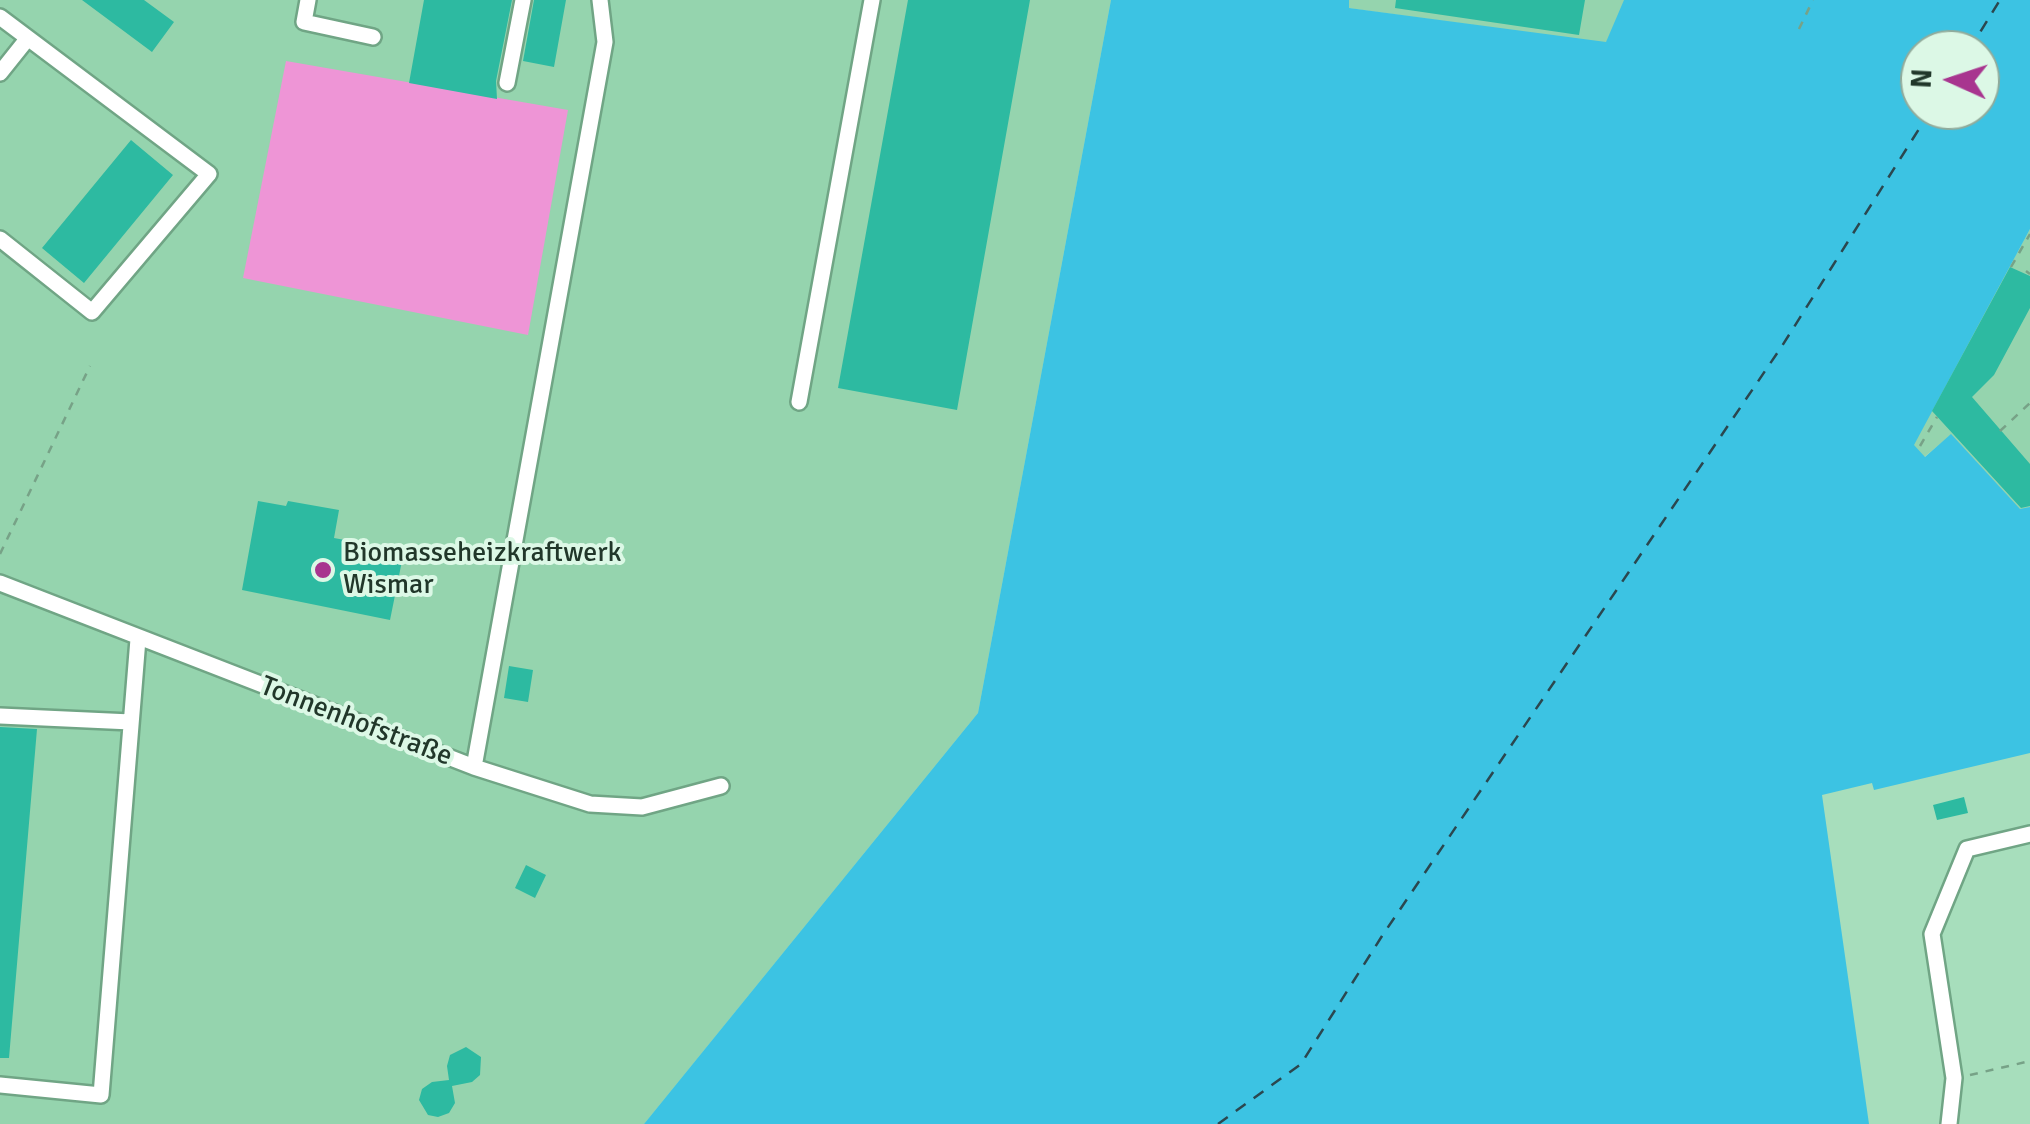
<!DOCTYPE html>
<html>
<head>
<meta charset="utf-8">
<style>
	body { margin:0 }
	#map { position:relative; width:2030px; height:1124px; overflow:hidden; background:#a7debc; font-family:Signika,sans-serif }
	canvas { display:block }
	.north { position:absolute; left:1900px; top:30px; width:100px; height:100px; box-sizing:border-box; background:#dcf8e6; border:2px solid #91ab9b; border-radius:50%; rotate:273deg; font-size:28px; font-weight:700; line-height:40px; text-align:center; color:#21372a }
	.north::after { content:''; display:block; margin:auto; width:35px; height:45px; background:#a8358f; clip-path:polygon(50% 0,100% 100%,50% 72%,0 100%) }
</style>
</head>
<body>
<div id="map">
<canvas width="2030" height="1124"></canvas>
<div class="north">N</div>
</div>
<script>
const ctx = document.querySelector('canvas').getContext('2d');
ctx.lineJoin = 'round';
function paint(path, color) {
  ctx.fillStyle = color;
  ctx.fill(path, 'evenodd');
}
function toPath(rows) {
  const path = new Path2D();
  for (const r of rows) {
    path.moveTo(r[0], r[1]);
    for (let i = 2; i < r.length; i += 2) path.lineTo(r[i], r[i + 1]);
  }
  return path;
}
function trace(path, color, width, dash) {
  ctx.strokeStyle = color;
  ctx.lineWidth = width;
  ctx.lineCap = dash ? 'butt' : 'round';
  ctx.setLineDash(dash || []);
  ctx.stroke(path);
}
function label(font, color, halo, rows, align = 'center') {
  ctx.font = font + ' Signika,sans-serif';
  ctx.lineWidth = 8;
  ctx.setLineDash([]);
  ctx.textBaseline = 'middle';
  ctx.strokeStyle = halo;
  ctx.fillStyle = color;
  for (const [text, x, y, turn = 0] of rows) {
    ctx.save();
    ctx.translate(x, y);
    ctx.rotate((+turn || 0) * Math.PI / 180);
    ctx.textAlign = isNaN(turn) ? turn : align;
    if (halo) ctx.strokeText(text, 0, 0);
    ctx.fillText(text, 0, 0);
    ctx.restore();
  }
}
const built = toPath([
	[0,0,1111,0,978,713,644,1124,0,1124],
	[1349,0,1625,0,1606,43,1348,8],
	[2030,229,2030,507,2020,510,1951,435,1924,457,1913,445]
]);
const green = toPath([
	[286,61,568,110,528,335,243,278]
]);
const water = toPath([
	[1111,0,1349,0,1349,8,1606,42,1624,0,2030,0,2030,229,1914,445,1925,457,1951,434,2020,509,2030,507,2030,753,1874,790,1872,783,1822,795,1869,1124,644,1124,978,713],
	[1920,50,1980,50,1980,110,1920,110]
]);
const ferry = toPath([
	[1969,50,2000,0],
	[1218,1124,1301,1064,1382,936,1782,346,1931,110]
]);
const building = toPath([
	[82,0,144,0,174,22,152,52],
	[424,0,512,0,496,81,497,99,409,83],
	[534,0,566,0,554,67,523,61],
	[908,0,1030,0,957,410,838,388],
	[1396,0,1585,0,1579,35,1395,8],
	[131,140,173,175,84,283,42,248],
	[2010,267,2030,276,2030,308,1994,375,1972,397,2030,464,2030,506,2021,508,1932,411],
	[258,501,286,506,288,501,339,510,334,538,404,551,390,620,242,590],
	[509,666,533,670,528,702,504,698],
	[0,727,37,729,9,1058,0,1058],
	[1964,797,1968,813,1937,820,1933,805],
	[526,865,546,875,535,898,515,888],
	[466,1047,481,1057,480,1075,472,1082,452,1086,455,1103,449,1113,438,1117,428,1115,419,1100,422,1089,432,1082,449,1080,447,1066,450,1055]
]);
const path = toPath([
	[1799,29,1813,0],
	[2011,267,2030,234],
	[2026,271,2030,274],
	[2000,431,2030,403],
	[1920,446,1937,417],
	[0,554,90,366],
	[1970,1075,2030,1061]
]);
const minor = toPath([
	[308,0,304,22,373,37],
	[0,17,209,174,92,312,0,239],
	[0,73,28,38],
	[507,83,523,0],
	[799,402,872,0],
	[0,583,474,767,590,804,642,807,721,786],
	[0,716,131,722],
	[474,767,605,42,600,0],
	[0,1085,101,1095,138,639],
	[1949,1124,1954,1078,1932,934,1967,849,2030,834]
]);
const markers = [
	[323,570,10,"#a8358f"]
];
const poiNames = [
	["Biomasseheizkraftwerk",343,554],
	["Wismar",343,586]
];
const streetNames = [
	["Tonnenhofstraße",356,722,21]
];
paint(built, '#95d4ae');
paint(green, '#ee95d6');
paint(water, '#3cc3e3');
trace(ferry, '#2b474f', 2.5, [12, 10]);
paint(building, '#2dbaa1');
trace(minor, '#70a585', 20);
trace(path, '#77a287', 2.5, [8, 8]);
trace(minor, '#fff', 15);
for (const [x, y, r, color] of markers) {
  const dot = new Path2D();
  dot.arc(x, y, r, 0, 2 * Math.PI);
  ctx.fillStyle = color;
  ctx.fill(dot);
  trace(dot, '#dcf8e6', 4);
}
label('28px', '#21372a', '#dcf8e6', poiNames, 'left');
label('28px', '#21372a', '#dcf8e6', streetNames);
</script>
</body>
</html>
